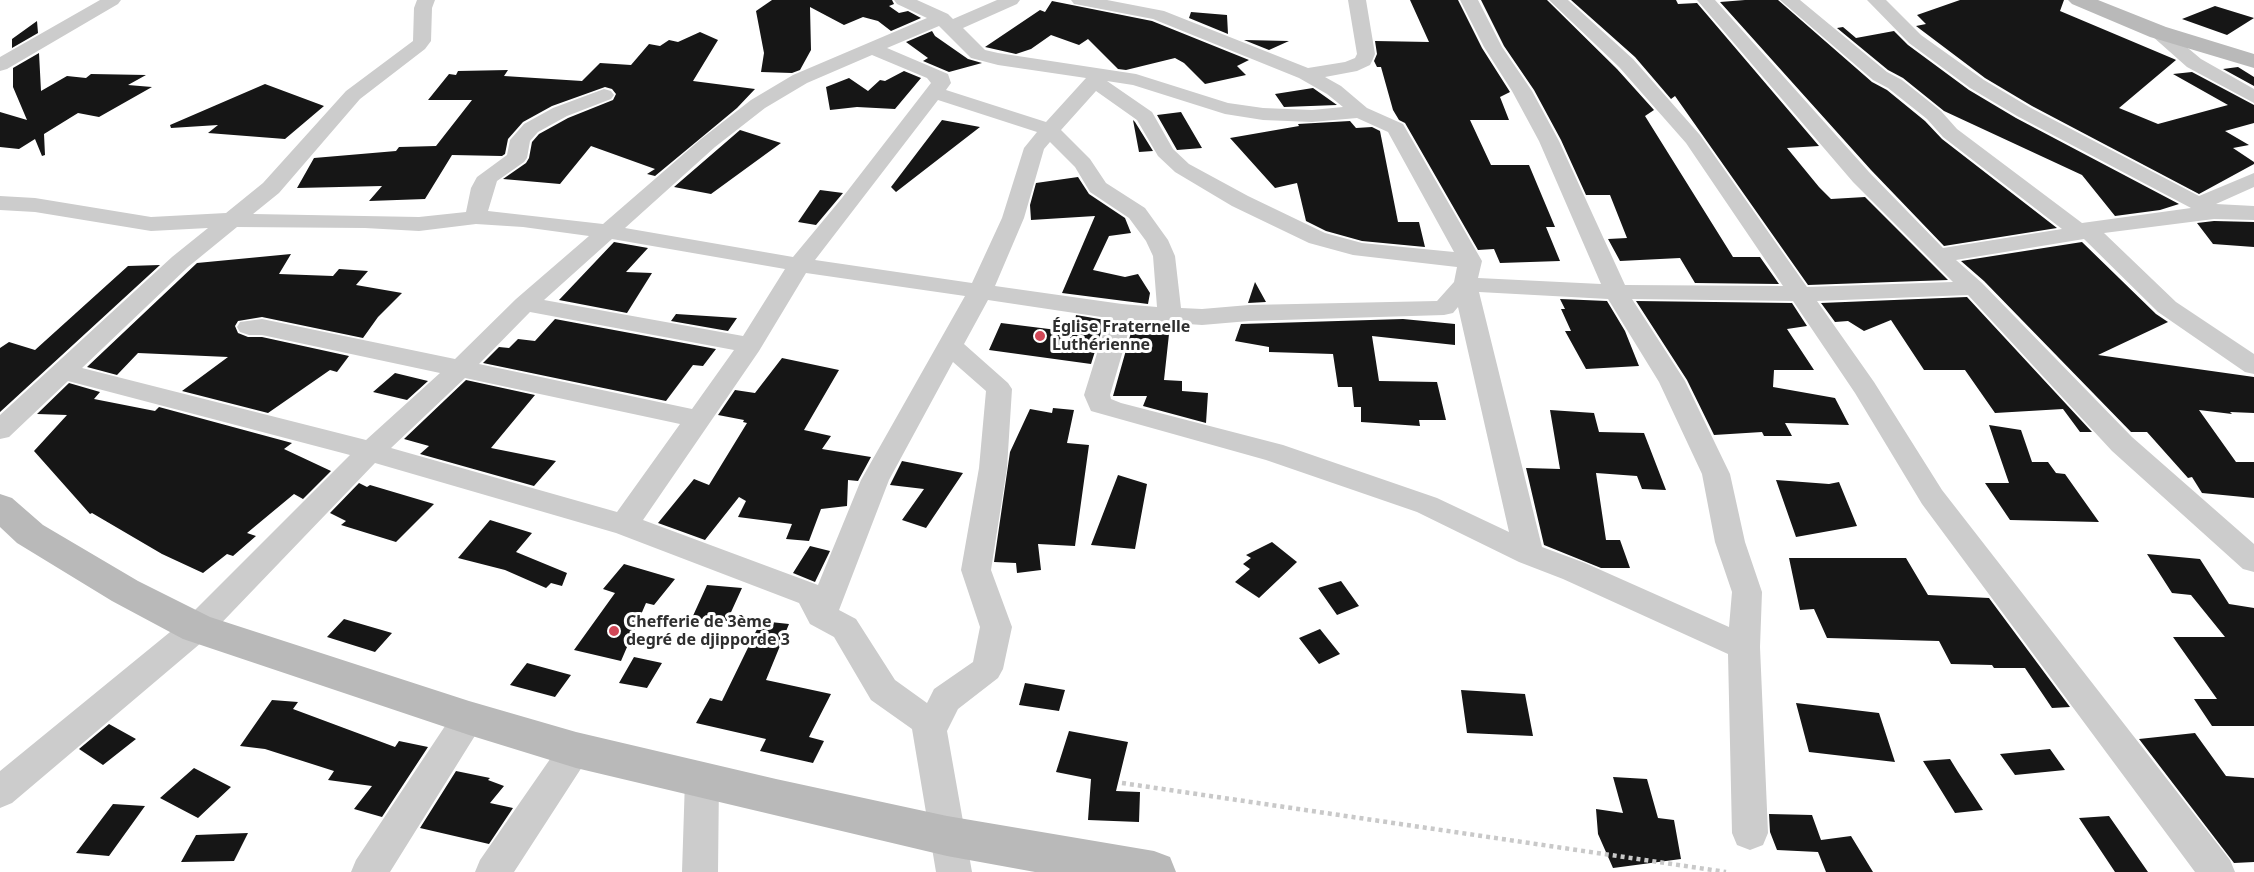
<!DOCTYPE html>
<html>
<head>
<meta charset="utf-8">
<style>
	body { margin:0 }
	canvas { display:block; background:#fff }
</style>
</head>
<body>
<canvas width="2254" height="872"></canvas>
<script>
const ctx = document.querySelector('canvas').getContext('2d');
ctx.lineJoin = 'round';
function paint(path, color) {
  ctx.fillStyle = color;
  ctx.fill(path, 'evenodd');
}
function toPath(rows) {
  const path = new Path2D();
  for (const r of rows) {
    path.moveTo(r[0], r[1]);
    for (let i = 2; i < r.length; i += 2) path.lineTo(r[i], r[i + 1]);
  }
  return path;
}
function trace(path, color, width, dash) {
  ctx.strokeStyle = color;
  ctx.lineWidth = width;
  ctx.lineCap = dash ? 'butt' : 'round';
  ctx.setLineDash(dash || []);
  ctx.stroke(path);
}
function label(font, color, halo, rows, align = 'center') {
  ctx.font = font + ' "Noto Sans",sans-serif';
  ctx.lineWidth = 6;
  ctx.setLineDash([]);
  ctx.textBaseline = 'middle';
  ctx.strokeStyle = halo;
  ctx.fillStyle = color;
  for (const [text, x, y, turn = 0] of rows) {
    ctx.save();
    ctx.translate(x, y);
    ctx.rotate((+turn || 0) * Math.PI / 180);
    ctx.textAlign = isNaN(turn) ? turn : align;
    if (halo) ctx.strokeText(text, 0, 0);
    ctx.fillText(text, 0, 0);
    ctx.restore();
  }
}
const building = toPath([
	[772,0,892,0,894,4,889,6,899,13,908,11,921,18,891,31,878,21,863,17,844,25,810,7,811,50,800,70,792,73,761,72,764,53,756,11],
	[1410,0,1458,0,1482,48,1510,92,1500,97,1509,120,1470,120,1491,165,1529,165,1555,227,1546,227,1560,261,1500,263,1494,249,1478,250,1405,123,1399,120,1393,110,1381,67,1377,67,1374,61,1377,54,1375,41,1429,42],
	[1481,0,1547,0,1617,69,1654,110,1645,116,1733,257,1760,257,1779,284,1695,283,1680,258,1620,261,1608,239,1627,238,1610,195,1586,195,1561,140,1534,90,1504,46],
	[1571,0,1676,0,1678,4,1697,3,1819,146,1787,148,1819,187,1831,199,1865,197,1948,280,1808,285,1675,96,1671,99,1635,57],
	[1745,0,1778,0,1872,82,1887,90,1925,121,1942,139,2057,228,1944,246,1871,170,1720,2],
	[1960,0,2064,0,2060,11,2174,59,2176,60,2119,108,2158,124,2228,105,2173,74,2192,72,2254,105,2254,123,2225,131,2249,145,2233,148,2254,162,2254,164,2199,194,2032,106,1985,78,1916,26,1926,24,1917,15],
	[1052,1,1152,21,1249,60,1237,66,1246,75,1205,84,1184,63,1175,58,1126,70,1118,69,1088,39,1079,45,1051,35,1031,49,1016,54,985,47,1040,10,1045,12],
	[2215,6,2254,18,2227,35,2182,19],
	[1191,12,1227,15,1228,34,1189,18],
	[37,21,38,33,12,48,12,39],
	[1843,27,1856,38,1894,31,1908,45,1969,90,2016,118,2179,204,2160,210,2115,216,2082,175,1944,111,1903,78,1888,70,1837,28],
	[932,31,935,36,968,59,982,63,949,72,923,61,928,58,906,42],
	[700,32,718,40,693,81,755,89,737,108,655,176,647,174,655,169,591,146,560,184,503,179,526,163,529,158,532,142,539,134,568,118,613,100,616,94,612,89,605,87,552,106,523,122,508,139,505,154,502,156,452,155,425,199,369,201,382,186,297,188,314,158,396,151,399,147,436,146,472,100,428,100,449,74,456,75,458,71,508,70,504,76,582,81,600,63,631,65,649,44,660,46,669,40,678,42],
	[1244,40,1289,41,1269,50],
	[39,53,41,91,67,76,86,78,91,74,146,75,128,85,152,87,99,117,78,113,44,134,45,155,42,156,35,139,19,149,0,147,0,112,27,120,13,87,13,68],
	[2238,67,2254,77,2254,86,2223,69],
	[904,71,921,78,895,109,857,107,830,110,826,87,849,78,868,91,880,80,885,81],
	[265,84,324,106,285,139,208,133,218,125,171,128,170,125],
	[1313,88,1337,105,1284,107,1275,94],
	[1181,112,1202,148,1177,150,1157,115],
	[942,120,980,127,896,192,891,187],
	[1133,120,1135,122,1153,151,1139,152],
	[1350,121,1356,128,1372,127,1380,131,1398,222,1419,222,1425,247,1362,241,1326,231,1306,221,1297,183,1275,188,1230,138,1299,126,1298,124],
	[740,130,781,143,711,194,674,187],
	[1078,177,1089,194,1125,218,1131,233,1109,236,1093,270,1125,277,1138,274,1150,293,1148,304,1062,293,1095,216,1031,220,1030,205,1036,183],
	[820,190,843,193,816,225,798,222],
	[2214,221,2254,222,2254,247,2213,244,2197,223],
	[614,242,648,248,626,272,652,273,627,313,559,300],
	[2082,242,2156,314,2168,322,2098,355,2254,377,2254,413,2230,412,2232,414,2199,410,2236,462,2254,462,2254,498,2202,493,2192,477,2188,478,2147,432,2131,432,1984,281,1961,261],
	[291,254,279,274,333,276,339,269,368,271,356,285,402,293,378,317,363,338,262,317,238,321,235,326,238,333,248,337,262,337,349,356,337,372,330,370,268,413,182,391,228,357,138,353,117,375,87,367,197,263],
	[160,265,0,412,0,348,9,342,35,350,128,266],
	[1255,282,1266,302,1248,303],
	[1967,297,2092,432,2080,432,2063,409,1995,413,1965,370,1924,370,1891,320,1864,331,1848,321,1835,322,1821,303],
	[1560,299,1607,301,1625,331,1639,366,1586,369,1565,331,1571,331,1561,309,1565,309],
	[1636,301,1792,303,1807,326,1787,329,1814,370,1774,370,1773,387,1835,398,1849,425,1785,423,1792,436,1764,436,1762,432,1714,435,1687,380],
	[676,314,737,318,728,331,671,321],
	[1076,315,1105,320,1091,364,989,350,1001,323,1073,332],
	[555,319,716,349,703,366,693,365,666,401,483,363,499,347,509,348,518,339,535,341],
	[1403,319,1455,324,1455,345,1372,336,1379,381,1437,382,1446,420,1419,420,1420,426,1361,422,1361,407,1354,407,1352,387,1338,387,1333,354,1269,352,1269,347,1235,341,1241,324],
	[1134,322,1170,325,1164,380,1182,381,1182,391,1208,393,1206,423,1143,406,1147,396,1113,396],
	[782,358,839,370,804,430,831,436,822,449,871,457,858,481,848,480,847,506,821,509,809,541,786,539,792,524,738,517,746,501,739,497,705,540,658,523,694,479,709,485,747,423,743,422,744,420,718,415,735,390,755,393],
	[395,373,428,381,407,400,373,392],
	[466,380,535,395,491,448,556,461,534,486,420,454,429,446,404,439],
	[69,383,100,392,94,399,155,411,159,407,292,443,284,449,331,471,303,499,294,494,247,533,256,536,233,556,227,554,203,573,162,554,92,513,90,514,34,451,67,415,37,414],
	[1053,408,1074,410,1067,443,1089,445,1075,546,1038,544,1041,570,1017,573,1016,563,994,562,1010,452,1030,409,1052,413],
	[1550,410,1594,413,1599,432,1644,433,1666,490,1642,489,1637,476,1596,473,1606,540,1620,540,1630,568,1601,568,1544,545,1526,468,1560,469],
	[1989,425,2021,430,2032,462,2048,462,2056,473,2065,474,2099,522,2010,520,1985,483,2009,483],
	[902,461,963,473,926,528,902,520,924,489,890,485],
	[1118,475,1147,484,1135,549,1091,545],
	[1776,480,1829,484,1839,482,1857,526,1796,537],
	[359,483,367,487,370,485,434,504,396,542,341,525,346,521,330,513],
	[490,520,532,533,516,552,567,573,562,586,551,583,546,588,505,570,458,558],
	[1272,542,1297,562,1259,598,1235,582,1250,569,1243,564,1251,558,1246,555],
	[810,546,830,551,815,582,793,573],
	[2147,554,2200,559,2229,604,2254,608,2254,726,2212,726,2194,699,2217,699,2173,637,2225,637,2191,595,2172,593],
	[1789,558,1906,558,1928,595,1989,598,2070,707,2052,708,2025,668,1994,668,1992,665,1951,664,1939,641,1827,638,1814,609,1800,610],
	[624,564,675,579,654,605,646,603,621,661,574,650,615,593,603,589],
	[1341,581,1359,606,1337,615,1318,588],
	[707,585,742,588,727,621,692,618],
	[344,619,392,633,375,652,327,637],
	[761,621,789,624,766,680,831,694,809,737,824,741,813,763,760,751,766,739,696,723,710,698,722,701],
	[1320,629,1340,654,1319,664,1299,638],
	[634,657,662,663,647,688,619,683],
	[527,663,571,675,555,697,510,685],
	[1025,683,1065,690,1059,711,1019,705],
	[1461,690,1525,694,1533,736,1467,733],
	[272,700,298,702,293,709,395,747,399,741,428,747,382,817,354,809,372,786,328,780,334,771,265,749,240,746],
	[1796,703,1879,713,1895,762,1809,752],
	[109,724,136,739,103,765,79,749],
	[1069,731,1128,742,1116,791,1140,792,1139,822,1088,820,1091,779,1056,772],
	[2195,733,2226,776,2254,778,2254,862,2234,863,2139,739],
	[2050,749,2065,770,2015,775,2000,754],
	[1950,759,1958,772,1983,810,1955,813,1923,761],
	[194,768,231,787,198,818,160,798],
	[456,771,490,778,488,780,504,786,490,803,513,808,489,844,420,828],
	[1613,777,1647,779,1658,818,1674,820,1681,859,1613,868,1598,834,1596,809,1623,813],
	[113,804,145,806,109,856,76,853],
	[1769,814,1812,815,1821,840,1851,836,1873,872,1826,872,1818,852,1777,850,1770,832],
	[2109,816,2148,872,2115,872,2079,818],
	[248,833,234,861,181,862,196,835]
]);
const path = toPath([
	[1122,783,1726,872]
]);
const street = toPath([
	[100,0,121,0,118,4,7,69,0,71,0,57,100,0],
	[417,0,435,0,432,8,431,41,425,49,360,99,279,193,253,214,419,217,466,212,471,188,477,177,507,155,510,140,524,124,553,108,604,89,611,91,614,95,611,99,567,116,538,132,530,141,527,158,524,162,497,181,488,211,603,224,701,139,751,100,793,75,927,18,897,4,894,0,917,0,948,14,953,19,997,0,1020,0,1017,4,963,28,985,50,998,53,1136,74,1228,103,1263,108,1312,110,1343,107,1327,94,1299,78,1153,19,1080,5,1074,4,1071,0,1107,0,1164,11,1308,68,1345,62,1355,58,1357,54,1348,0,1366,0,1375,54,1372,61,1370,65,1357,71,1325,77,1341,86,1367,108,1403,124,1482,261,1478,278,1601,284,1539,141,1512,91,1484,47,1460,0,1478,0,1502,47,1532,91,1559,141,1625,285,1783,286,1686,143,1619,67,1549,0,1568,0,1633,59,1700,135,1807,287,1953,282,1853,182,1697,0,1715,0,1869,172,1943,248,2062,229,1943,137,1927,119,1888,88,1873,80,1780,0,1800,0,1887,72,1902,80,1941,111,1957,129,2082,223,2191,208,2017,116,1970,88,1909,43,1867,0,1886,0,1921,35,1984,80,2031,108,2199,196,2254,173,2254,187,2216,204,2254,206,2254,220,2214,219,2104,233,2176,302,2254,354,2254,374,2245,372,2158,312,2084,239,1956,260,1982,283,2132,437,2254,544,2254,572,2243,569,2112,451,1968,295,1817,301,1874,382,1942,490,2230,860,2235,872,2195,872,1922,504,1855,393,1793,301,1632,299,1685,381,1730,474,1745,542,1762,592,1760,647,1768,833,1763,845,1750,850,1737,845,1732,833,1728,654,1563,579,1519,562,1417,512,1266,460,1091,411,1084,395,1108,318,988,300,964,344,1008,383,1012,389,1007,468,991,570,1012,627,1003,669,998,678,958,709,947,731,972,872,936,872,912,729,871,700,834,637,810,624,799,603,616,533,375,463,208,637,12,803,0,808,0,771,186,619,350,455,68,381,9,437,0,439,0,415,172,257,208,228,151,231,35,212,0,210,0,196,35,198,151,217,226,213,263,183,346,91,413,41,414,8,417,0],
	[939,26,971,58,998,65,1086,78,1046,122,946,90,951,83,948,74,887,48,939,26],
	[872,55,927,78,931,83,842,198,793,257,625,228,715,147,765,108,807,83,872,55],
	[1107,81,1133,85,1225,114,1263,120,1312,122,1357,118,1388,132,1454,252,1362,243,1325,233,1248,196,1189,164,1173,149,1152,112,1107,81],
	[1096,91,1137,120,1158,156,1175,172,1232,206,1309,243,1353,255,1457,267,1454,282,1437,301,1249,305,1202,309,1181,308,1175,256,1168,240,1145,208,1106,183,1090,159,1061,130,1096,91],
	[938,100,1037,132,1024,148,1002,218,972,283,815,260,938,100],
	[1050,142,1075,167,1090,192,1129,218,1146,241,1153,256,1157,307,1122,304,995,286,1024,218,1044,149,1050,142],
	[476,224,523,227,589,236,516,299,455,359,262,319,240,322,237,327,240,332,249,335,262,335,440,373,366,440,82,368,188,267,237,227,365,228,419,231,476,224],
	[612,239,785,269,743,336,544,300,612,239],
	[806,273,965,296,861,480,818,585,643,520,759,351,806,273],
	[1479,292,1608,299,1659,382,1702,474,1715,542,1732,592,1729,627,1585,563,1542,547,1479,292],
	[1458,307,1509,532,1437,498,1283,445,1121,403,1111,399,1110,395,1132,320,1202,325,1249,321,1444,315,1453,313,1458,307],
	[530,312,734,350,692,409,479,364,530,312],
	[953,362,986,391,979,468,961,570,980,627,973,662,934,689,927,703,895,680,856,619,839,610,889,480,953,362],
	[465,378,680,424,617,512,391,448,465,378],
	[2158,27,2164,28,2201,59,2254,89,2254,103,2187,67,2152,36,2149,32,2152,28,2158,27],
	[469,704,481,708,486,718,390,872,351,872,356,860,457,708,469,704],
	[576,735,588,739,593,750,514,872,475,872,480,860,564,739,576,735],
	[702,765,714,769,719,780,718,872,682,872,685,780,690,769,702,765]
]);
const secondary = toPath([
	[2068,0,2098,0,2166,27,2254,54,2254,68,2150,37,2072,4,2068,0],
	[0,494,12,498,43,525,138,581,210,617,469,701,576,732,776,779,947,816,1154,851,1170,857,1176,872,1035,872,947,856,576,768,469,735,183,639,112,601,17,543,0,527,0,494]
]);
const markers = [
	[1040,336,6,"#d14757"],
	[614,631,6,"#d14757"]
];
const poiNames = [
	["Église Fraternelle",1052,327],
	["Luthérienne",1052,345],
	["Chefferie de 3ème",626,622],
	["degré de djipporde 3",626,640]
];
paint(building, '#161616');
trace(path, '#c9c9c9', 4.5, [4, 4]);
paint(street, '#ccc');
paint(secondary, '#b9b9b9');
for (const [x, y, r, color] of markers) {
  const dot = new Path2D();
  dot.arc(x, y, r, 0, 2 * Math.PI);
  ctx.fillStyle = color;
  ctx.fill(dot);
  trace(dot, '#fff', 2);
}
label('bold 16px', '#2f2f2f', '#fff', poiNames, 'left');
</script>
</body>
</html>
